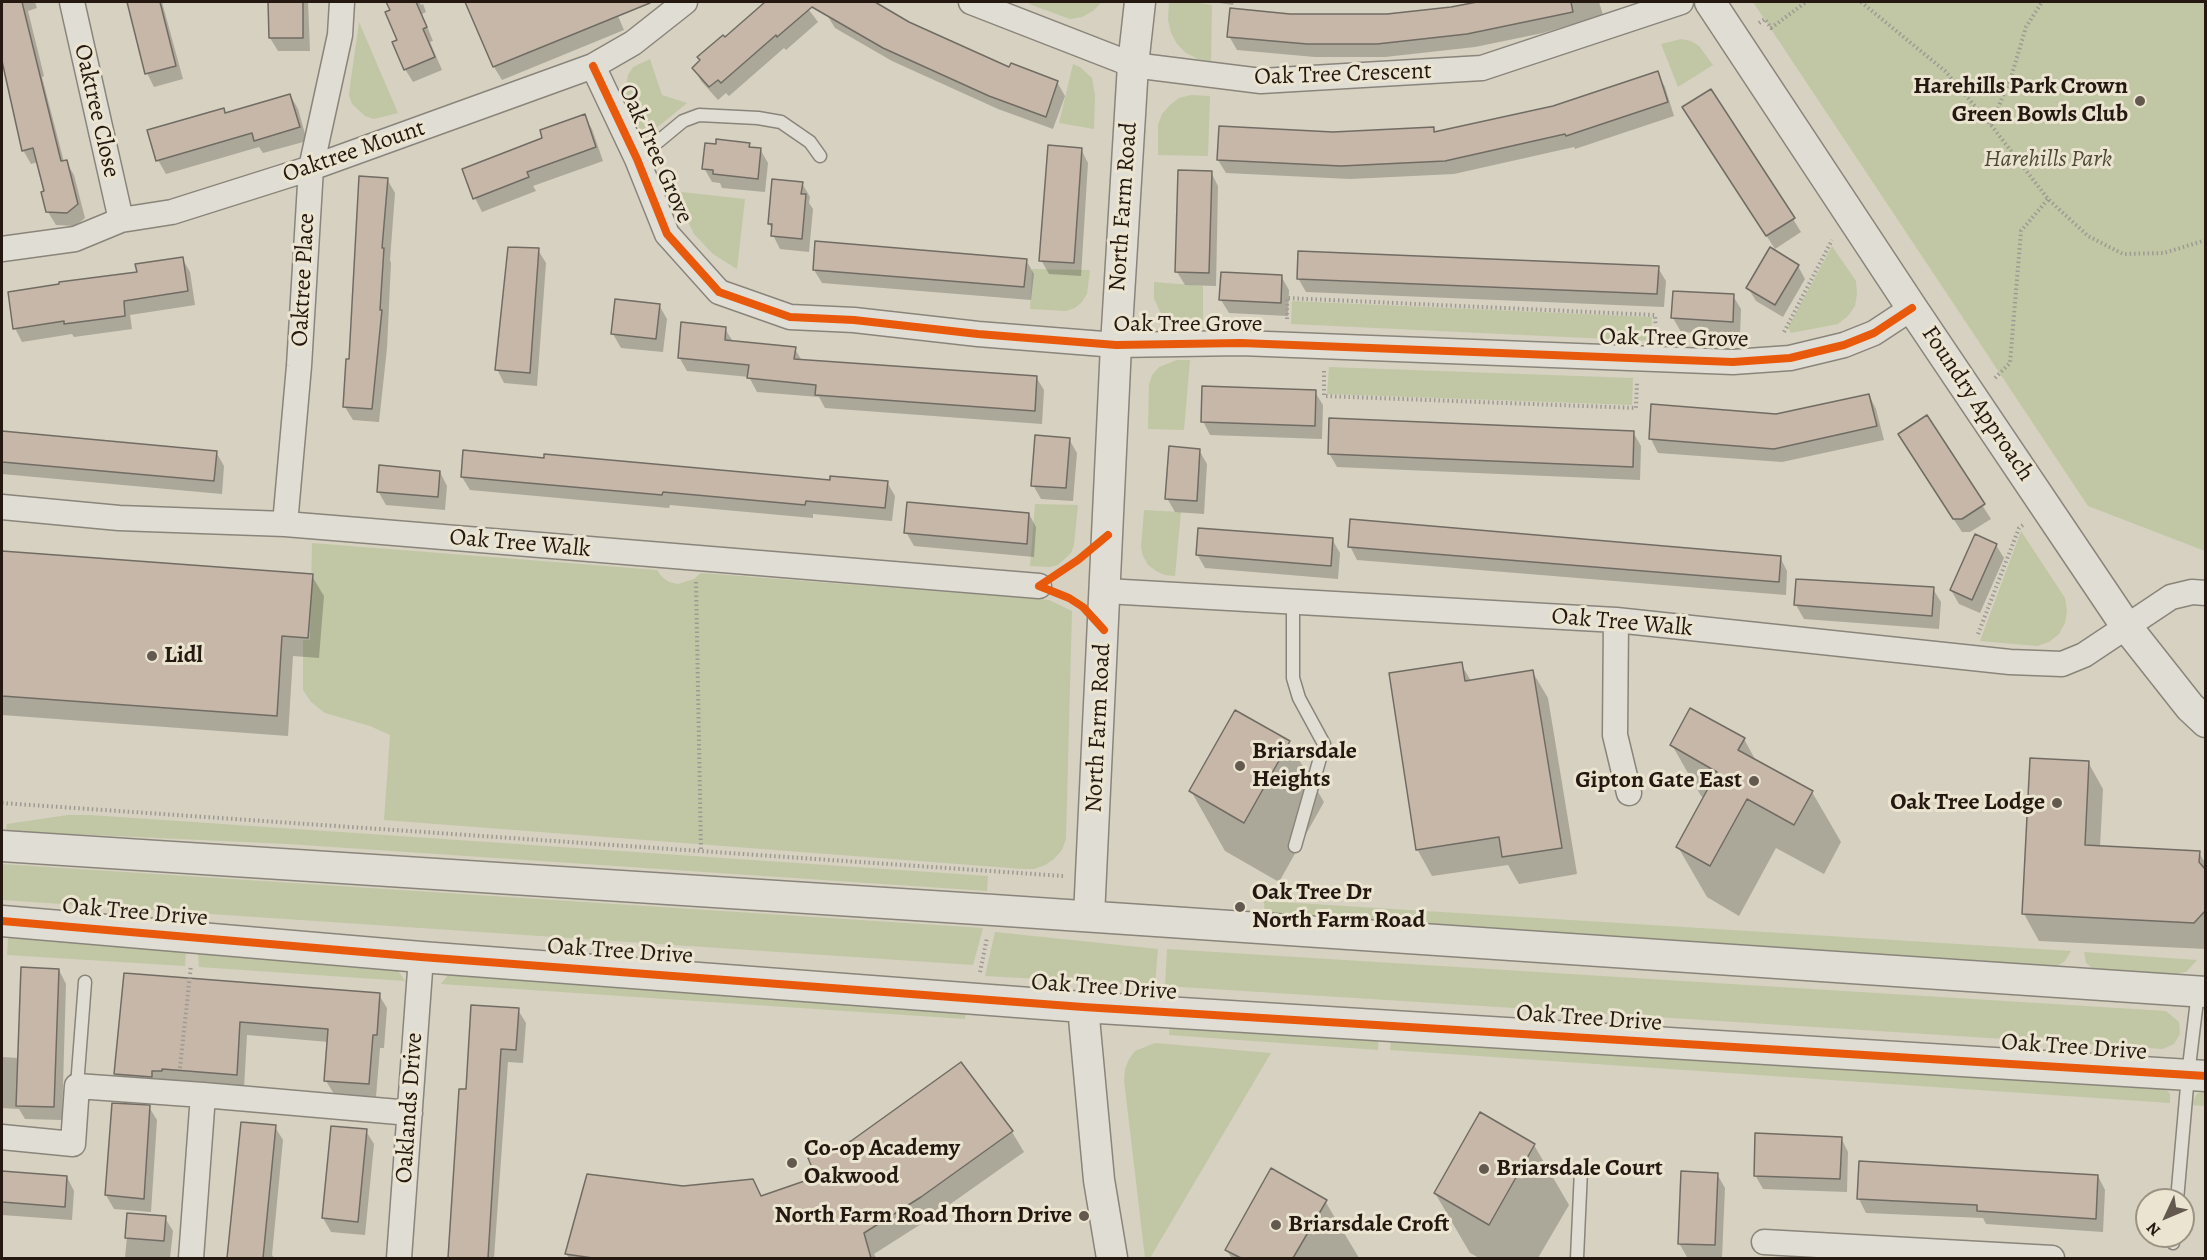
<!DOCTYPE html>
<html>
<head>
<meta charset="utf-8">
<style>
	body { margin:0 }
	#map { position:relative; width:2207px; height:1260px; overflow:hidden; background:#d6d1c0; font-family:Alegreya,serif }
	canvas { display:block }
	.frame { position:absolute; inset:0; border:3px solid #251810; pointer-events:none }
	.north { position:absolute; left:2135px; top:1188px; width:60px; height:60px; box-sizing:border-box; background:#eae4d0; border:2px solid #9b9283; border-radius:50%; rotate:226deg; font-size:16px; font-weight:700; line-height:24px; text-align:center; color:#251810 }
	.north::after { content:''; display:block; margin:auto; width:21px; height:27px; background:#63594e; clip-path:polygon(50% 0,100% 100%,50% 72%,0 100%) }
</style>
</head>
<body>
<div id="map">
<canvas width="2207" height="1260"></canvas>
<div class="frame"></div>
<div class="north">N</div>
</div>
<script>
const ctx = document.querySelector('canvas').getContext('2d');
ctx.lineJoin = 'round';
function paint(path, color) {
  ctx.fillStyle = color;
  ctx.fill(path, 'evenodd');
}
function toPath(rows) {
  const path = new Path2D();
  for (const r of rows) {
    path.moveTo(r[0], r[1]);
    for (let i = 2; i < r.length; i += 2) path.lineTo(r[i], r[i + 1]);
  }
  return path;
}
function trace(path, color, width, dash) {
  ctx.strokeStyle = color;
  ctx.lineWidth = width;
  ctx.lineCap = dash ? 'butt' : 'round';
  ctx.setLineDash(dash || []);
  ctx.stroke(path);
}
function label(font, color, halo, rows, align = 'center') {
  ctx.font = font + ' Alegreya,serif';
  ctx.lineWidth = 6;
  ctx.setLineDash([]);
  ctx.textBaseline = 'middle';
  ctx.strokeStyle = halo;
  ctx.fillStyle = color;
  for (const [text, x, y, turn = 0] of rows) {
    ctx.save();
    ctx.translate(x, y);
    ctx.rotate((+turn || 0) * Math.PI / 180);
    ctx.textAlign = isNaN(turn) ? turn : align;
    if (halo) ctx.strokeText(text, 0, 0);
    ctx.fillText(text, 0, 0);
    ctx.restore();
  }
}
const green = toPath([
	[1030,2,1102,2,1093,11,1082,17,1070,19,1029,4],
	[1169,2,1193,2,1212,5,1211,61,1198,59,1186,53,1177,44,1171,33,1168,20],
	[1753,2,2205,2,2205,551,2088,506],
	[359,22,398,113,374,119,365,116,352,104,349,95,350,86],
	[1681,39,1691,41,1699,46,1713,65,1678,87,1661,44],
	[650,59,662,95,687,103,649,134,641,132,625,92,628,75,633,67],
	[1073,64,1080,67,1092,78,1095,95,1094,129,1059,123],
	[1191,95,1210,96,1208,156,1158,155,1158,125,1162,114,1170,105,1179,98],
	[681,192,745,199,737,269,713,254,694,234,682,210],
	[1832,246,1856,281,1857,294,1855,306,1848,316,1838,324,1791,333,1788,328],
	[1032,269,1090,270,1087,294,1082,302,1075,308,1066,311,1030,309],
	[1154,282,1203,286,1203,323,1174,321,1160,312,1154,298],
	[1292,301,1652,317,1651,341,1291,324],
	[1177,360,1190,360,1184,430,1148,429,1149,385,1152,375,1159,367],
	[1329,367,1633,378,1632,405,1327,394],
	[1035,504,1078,505,1074,545,1071,553,1058,565,1050,567,1030,566],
	[1144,510,1181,512,1175,576,1165,575,1156,571,1148,565,1143,556,1141,547],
	[2021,531,2065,598,2067,611,2065,623,2059,634,2049,642,2037,646,1980,641],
	[312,543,657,570,662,577,669,582,678,584,694,579,701,573,1049,600,1072,611,1066,839,1062,850,1054,859,1045,865,1034,869,1023,869,384,820,390,735,370,726,325,713,311,702,303,690,303,640,310,640],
	[68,815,90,815,988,876,987,891,288,844,6,831,7,824],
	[2,864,983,928,973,965,2,900],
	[1264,901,2071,951,2065,961,2057,966,1265,919],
	[995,932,1158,949,1155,985,985,976],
	[8,938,186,949,185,966,7,955],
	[1167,949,2166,1011,2179,1022,2180,1034,2174,1044,2163,1049,1165,986],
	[198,952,395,966,405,981,199,967],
	[2084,952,2197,960,2186,972,2169,975,2092,968,2086,963],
	[451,971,966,1005,965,1019,441,984],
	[1170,1018,1379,1032,1378,1050,1169,1035],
	[1392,1034,2165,1088,2170,1094,2170,1103,1390,1050],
	[1155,1043,1271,1053,1150,1258,1145,1258,1124,1080,1125,1069,1129,1059,1135,1051],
	[2205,1091,2205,1106,2191,1105,2197,1094]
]);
const shadow = toPath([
	[2,2,35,2,37,8,28,11,44,76,42,77,64,162,66,162,74,175,85,218,75,226,56,225,48,212,46,192,38,162,31,164,23,150,15,104,2,54],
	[128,2,162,2,183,79,154,87,147,73],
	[269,2,308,2,310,51,278,51,270,38],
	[388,2,419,2,421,5,423,4,426,12,422,14,433,41,430,42,442,70,413,82,405,69],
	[488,2,612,2,624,30,502,80,494,67,470,9],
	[767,2,803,2,818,22,786,50,784,48,729,96,726,93,718,100,701,81,694,68],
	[835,2,872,2,909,23,1010,69,1057,82,1065,96,1053,129,998,109,892,61,835,28,827,15],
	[1212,2,1234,2,1233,5],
	[1484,2,1599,2,1603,15,1543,33,1475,47,1385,57,1315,57,1237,50,1229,36,1290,15,1387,15,1452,9],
	[1657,73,1665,87,1674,116,1575,149,1574,147,1454,174,1350,179,1226,173,1218,160,1333,134,1433,128,1436,133,1554,107],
	[290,95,298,109,307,141,263,153,259,147,166,174,158,160,149,131,226,114],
	[584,116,592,129,603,161,533,186,536,191,482,212,475,198,464,170,544,139],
	[1692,121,1793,219,1801,232,1775,249],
	[749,144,752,149,760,149,768,163,765,192,722,188,720,183,712,182,704,168],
	[1081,149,1088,163,1081,276,1049,274,1041,260],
	[1211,172,1218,186,1216,286,1185,285,1177,272],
	[387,179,395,193,390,260,391,263,387,348,379,422,353,420,345,407,351,361],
	[802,183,810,197,809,203,813,209,809,252,780,249,773,235,773,230,769,224],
	[538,250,546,263,537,386,504,383,497,369],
	[182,258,190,272,195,305,130,315,132,329,74,337,72,334,22,342,15,328,138,273],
	[1026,260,1034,274,1031,300,822,283,814,270],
	[1798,266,1805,279,1783,317,1756,301,1748,288],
	[1658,268,1666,281,1664,307,1306,292,1298,278],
	[1281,276,1289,290,1288,316,1229,313,1221,300],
	[1733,296,1741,309,1740,335,1681,332,1673,318],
	[659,305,667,319,663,352,621,348,613,334],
	[725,329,734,343,795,349,802,361,1036,377,1044,390,1042,424,825,408,819,397,757,392,749,377,687,371,679,357],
	[1315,392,1323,405,1322,439,1210,435,1203,421],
	[1869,395,1876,409,1884,440,1782,462,1658,453,1651,439,1776,416],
	[1926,417,1991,519,1970,532,1962,532,1907,448],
	[1633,432,1641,446,1640,480,1337,467,1329,453],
	[2,433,216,452,224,466,222,494,2,474],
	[1069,439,1077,453,1073,501,1041,499,1033,485],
	[1199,450,1207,464,1204,514,1175,512,1167,498],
	[440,472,447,486,445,510,386,505,378,491],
	[462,477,887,482,895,496,892,521,813,514,813,518,670,505,669,508,470,490],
	[1029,514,1036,527,1034,557,914,546,906,532],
	[1332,539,1340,553,1338,579,1205,568,1197,554],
	[1996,545,2004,558,1980,613,1959,604,1951,590],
	[1350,546,1780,557,1787,571,1786,595,1357,560],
	[2,553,312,576,324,596,319,658,293,656,288,736,2,715],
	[1933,589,1941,602,1939,629,1804,619,1796,605],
	[1461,664,1471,681,1532,671,1548,698,1577,874,1519,884,1508,865,1432,876,1417,849],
	[1235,712,1289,743,1324,802,1279,882,1225,851,1191,791],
	[1744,739,1756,761,1812,792,1841,842,1824,874,1776,848,1739,916,1707,897,1678,847,1704,798,1701,796,1672,745],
	[2088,762,2103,789,2100,847,2199,853,2206,864,2206,949,2039,941,2024,914],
	[59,970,66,984,62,1120,25,1119,19,1109,2,1108,2,1057,19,1058],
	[125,974,379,995,387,1008,384,1048,380,1048,376,1097,334,1094,326,1081,329,1042,247,1035,244,1088,123,1088,116,1074],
	[518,1010,526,1023,523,1063,508,1062,494,1258,450,1258,461,1090,467,1091],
	[113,1104,149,1107,157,1120,151,1212,114,1209,106,1195],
	[242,1123,275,1127,283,1140,272,1255,274,1258,227,1258],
	[366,1131,374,1144,365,1235,331,1232,323,1218],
	[1012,1132,1024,1152,932,1217,874,1254,876,1258,569,1258,566,1254,683,1188,752,1180,762,1197],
	[1841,1138,1848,1152,1847,1192,1763,1189,1755,1175],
	[1534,1145,1569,1205,1538,1258,1479,1258,1470,1253,1435,1193],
	[2,1172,67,1177,74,1191,72,1220,2,1215],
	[1717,1174,1725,1188,1722,1258,1687,1257,1679,1243],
	[2098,1176,2105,1190,2103,1232,1986,1224,1983,1218,1866,1213,1859,1199],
	[1325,1201,1359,1258,1232,1258,1226,1250],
	[129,1215,165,1218,173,1231,170,1258,125,1258]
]);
const building = toPath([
	[2,2,22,2,61,161,67,160,78,204,67,213,46,212,41,192,44,191,33,148,22,151,2,61,2,2],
	[127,2,160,2,176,66,145,74,127,2],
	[268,2,303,2,303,38,269,38,268,2],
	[386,2,416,2,427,27,423,29,435,57,404,70,392,42,397,40,385,12,390,10,386,2],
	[465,2,650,2,650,3,493,67,465,2],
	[765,2,875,2,909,22,1009,67,1011,63,1058,81,1046,117,989,96,883,48,812,7,777,37,776,35,721,83,718,80,709,87,692,68,700,60,697,57,723,35,725,37,765,2],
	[1477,2,1571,2,1573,12,1467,34,1377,44,1307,44,1227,37,1230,8,1290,14,1387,14,1451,7,1477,2],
	[1658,71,1668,102,1566,136,1565,134,1445,161,1341,166,1217,160,1219,126,1333,132,1434,127,1434,132,1553,106,1658,71],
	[1711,89,1795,218,1766,236,1682,107,1711,89],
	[290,94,300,127,254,141,252,133,156,161,147,130,224,108,225,113,290,94],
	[585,114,596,147,527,172,529,177,473,199,462,169,542,138,540,130,585,114],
	[716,139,750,143,749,147,761,148,758,179,713,174,713,170,702,169,705,143,716,144,716,139],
	[1048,145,1082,148,1074,263,1039,261,1048,145],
	[1178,170,1212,171,1209,273,1175,272,1178,170],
	[359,176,388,178,382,248,384,248,380,310,382,310,372,409,343,407,346,359,349,359,359,176],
	[772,179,803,182,801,194,806,194,802,239,771,236,772,224,768,224,772,179],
	[815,241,1027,259,1024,287,813,270,815,241],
	[508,247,539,248,530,373,495,370,508,247],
	[1770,247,1799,265,1775,305,1746,288,1770,247],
	[1298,251,1659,266,1657,294,1297,279,1298,251],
	[183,257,188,291,124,301,125,316,64,324,64,321,13,329,8,292,59,284,59,282,137,272,135,264,183,257],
	[1221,272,1282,275,1281,303,1219,300,1221,272],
	[1673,291,1734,294,1733,322,1671,318,1673,291],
	[615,299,660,304,656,339,611,334,615,299],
	[681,322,726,327,725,340,796,347,794,359,1037,376,1035,411,815,395,816,385,747,378,749,365,678,358,681,322],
	[1202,386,1316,390,1315,426,1201,422,1202,386],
	[1869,394,1877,426,1774,449,1649,439,1651,404,1776,414,1869,394],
	[1927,415,1985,504,1962,519,1953,519,1898,434,1927,415],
	[1329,418,1634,431,1633,467,1328,454,1329,418],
	[2,431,217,451,214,481,2,462,2,431],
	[1035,435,1070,438,1066,488,1031,486,1035,435],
	[1169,446,1200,449,1197,501,1165,499,1169,446],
	[463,450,544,458,544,454,830,480,830,476,888,481,885,508,806,501,805,505,663,492,662,495,461,477,463,450],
	[379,465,440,471,438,497,377,492,379,465],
	[907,502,1029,513,1027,544,904,533,907,502],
	[1350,519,1781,556,1779,582,1348,547,1350,519],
	[1198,528,1333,538,1331,566,1196,555,1198,528],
	[1975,534,1997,544,1972,600,1950,590,1975,534],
	[2,551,313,574,308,638,282,636,277,716,2,696,2,551],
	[1796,579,1934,587,1932,616,1794,605,1796,579],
	[1462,662,1465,681,1533,670,1562,848,1502,857,1499,837,1416,850,1389,673,1462,662],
	[1690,708,1745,738,1738,750,1813,791,1794,825,1747,799,1710,866,1676,847,1717,772,1670,745,1690,708],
	[1235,710,1290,741,1244,823,1189,791,1235,710],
	[2030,758,2089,761,2085,845,2200,851,2199,862,2205,869,2205,911,2194,923,2022,914,2030,758],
	[21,967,59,969,54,1107,16,1106,21,967],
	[124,973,380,993,377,1035,373,1035,369,1084,324,1081,328,1029,240,1022,237,1075,162,1069,162,1071,152,1071,152,1077,114,1074,124,973],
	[471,1005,519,1008,516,1050,501,1049,488,1258,448,1258,459,1089,466,1089,471,1005],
	[961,1062,1013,1131,921,1197,864,1233,871,1258,593,1258,565,1254,587,1174,683,1186,753,1179,761,1196,816,1177,808,1158,851,1141,961,1062],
	[112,1103,150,1105,144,1199,105,1195,112,1103],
	[1480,1112,1535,1144,1489,1225,1434,1193,1480,1112],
	[241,1122,276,1125,263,1258,227,1258,241,1122],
	[331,1126,367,1129,358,1222,322,1218,331,1126],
	[1755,1133,1842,1137,1840,1179,1754,1176,1755,1133],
	[1859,1161,2098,1175,2096,1219,1977,1211,1977,1205,1857,1199,1859,1161],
	[1271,1168,1327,1200,1293,1258,1241,1258,1225,1250,1271,1168],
	[2,1171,67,1176,65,1207,2,1202,2,1171],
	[1681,1171,1718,1173,1715,1245,1678,1244,1681,1171],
	[127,1213,166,1216,164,1241,125,1238,127,1213]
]);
const path = toPath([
	[1861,2,1945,71,1991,125,2048,199,2088,236,2123,254,2164,253,2206,240],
	[1759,23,1765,19,1771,28,1806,2],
	[1991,125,2012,74,2026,27,2042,2],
	[1287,319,1287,298,1655,315,1656,334],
	[1784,332,1832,240],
	[1324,371,1324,396,1636,408,1637,383],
	[1995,378,2010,363,2021,231,2048,199],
	[696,582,701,851],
	[1978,634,2019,528,2023,525],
	[2,803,1063,876],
	[980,972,987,938],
	[180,1068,191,965]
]);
const service = toPath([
	[637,159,683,121,699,115,758,118,781,122,810,142,820,156],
	[1293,602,1293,678,1299,698,1324,744,1295,846],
	[77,1086,85,982],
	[2177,1200,2188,1075,2198,992],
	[2173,1243,2174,1236],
	[1577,1258,1581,1170]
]);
const minor = toPath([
	[72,2,121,220],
	[971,2,1133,65,1261,81,1482,68,1681,2],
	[593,66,637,159,667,234,719,292,790,317,854,320,978,334,1116,345,1241,343,1733,362,1790,358,1844,345,1874,333,1912,308],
	[2,249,75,239,121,220,172,212,311,168,593,66,633,43,685,2],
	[2,507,119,518,285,524,1039,586],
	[285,524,299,366,311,168,340,35,342,2],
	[1106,591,1616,620,2010,662,2062,664,2084,655,2171,597,2192,592,2206,593],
	[1616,620,1615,735,1629,793],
	[2,1137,73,1144,77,1086,203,1095],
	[1764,1242,2052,1258],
	[191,1258,203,1095,410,1113],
	[399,1258,421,957]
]);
const tertiary = toPath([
	[1710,2,1912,308,2126,626,2190,707,2206,722],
	[2,846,993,910,2206,992],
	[1089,916,1116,345,1133,65,1140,2],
	[2,921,421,957,1083,1007,2206,1076],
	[1083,1007,1099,1180,1112,1258]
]);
const cycleway = toPath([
	[593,66,637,159,667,234,719,292,790,317,854,320,978,334,1116,345,1241,343,1733,362,1790,358,1844,345,1874,333,1912,308],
	[1104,630,1083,607,1069,598,1039,586,1078,560,1108,535],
	[2,921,421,957,1083,1007,2206,1076]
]);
const markers = [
	[2140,101,6,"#63594e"],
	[152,656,6,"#63594e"],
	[1240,766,6,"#63594e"],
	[1754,781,6,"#63594e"],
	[2057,803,6,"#63594e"],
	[1240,907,6,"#63594e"],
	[792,1163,6,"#63594e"],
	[1484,1169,6,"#63594e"],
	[1084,1216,6,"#63594e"],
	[1276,1225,6,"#63594e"]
];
const streetNames = [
	["Oak Tree Crescent",1343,75,-2],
	["Oaktree Close",96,111,77],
	["Oaktree Mount",354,152,-19],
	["Oak Tree Grove",655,154,66],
	["North Farm Road",1124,207,-86],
	["Oaktree Place",304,280,-87],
	["Oak Tree Grove",1188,325],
	["Oak Tree Grove",1674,339,1],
	["Foundry Approach",1977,404,56],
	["Oak Tree Walk",520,544,5],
	["Oak Tree Walk",1622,623,5],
	["North Farm Road",1099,728,-87],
	["Oak Tree Drive",135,913,5],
	["Oak Tree Drive",620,952,4],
	["Oak Tree Drive",1104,988,4],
	["Oak Tree Drive",1589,1019,4],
	["Oak Tree Drive",2074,1048,4],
	["Oaklands Drive",410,1108,-86]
];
const poiNames = [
	["Harehills Park Crown",2128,87,"right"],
	["Green Bowls Club",2128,115,"right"],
	["Lidl",164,656],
	["Briarsdale",1252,752],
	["Heights",1252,780],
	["Gipton Gate East",1742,781,"right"],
	["Oak Tree Lodge",2045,803,"right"],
	["Oak Tree Dr",1252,893],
	["North Farm Road",1252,921],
	["Co-op Academy",804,1149],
	["Oakwood",804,1177],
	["Briarsdale Court",1496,1169],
	["North Farm Road Thorn Drive",1072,1216,"right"],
	["Briarsdale Croft",1288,1225]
];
const parkNames = [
	["Harehills Park",2048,160]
];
paint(green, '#c1c7a5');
paint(shadow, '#0003');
paint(building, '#c6b7a8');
trace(building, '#716c63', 1.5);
trace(service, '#8a857b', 15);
trace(minor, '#8a857b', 27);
trace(tertiary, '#8a857b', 33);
trace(path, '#9d9a93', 4, [1.5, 3]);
trace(service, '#e0ddd4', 12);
trace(minor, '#e0ddd4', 24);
trace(tertiary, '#e0ddd4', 30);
trace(cycleway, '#e8590c', 8);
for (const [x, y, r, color] of markers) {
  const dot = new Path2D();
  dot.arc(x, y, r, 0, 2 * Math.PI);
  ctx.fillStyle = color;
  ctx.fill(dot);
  trace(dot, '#eae4d0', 2);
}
label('24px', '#251810', '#eae4d0', streetNames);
label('bold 24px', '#251810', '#eae4d0', poiNames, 'left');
label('italic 24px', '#4f4a36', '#eae4d0', parkNames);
</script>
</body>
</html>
